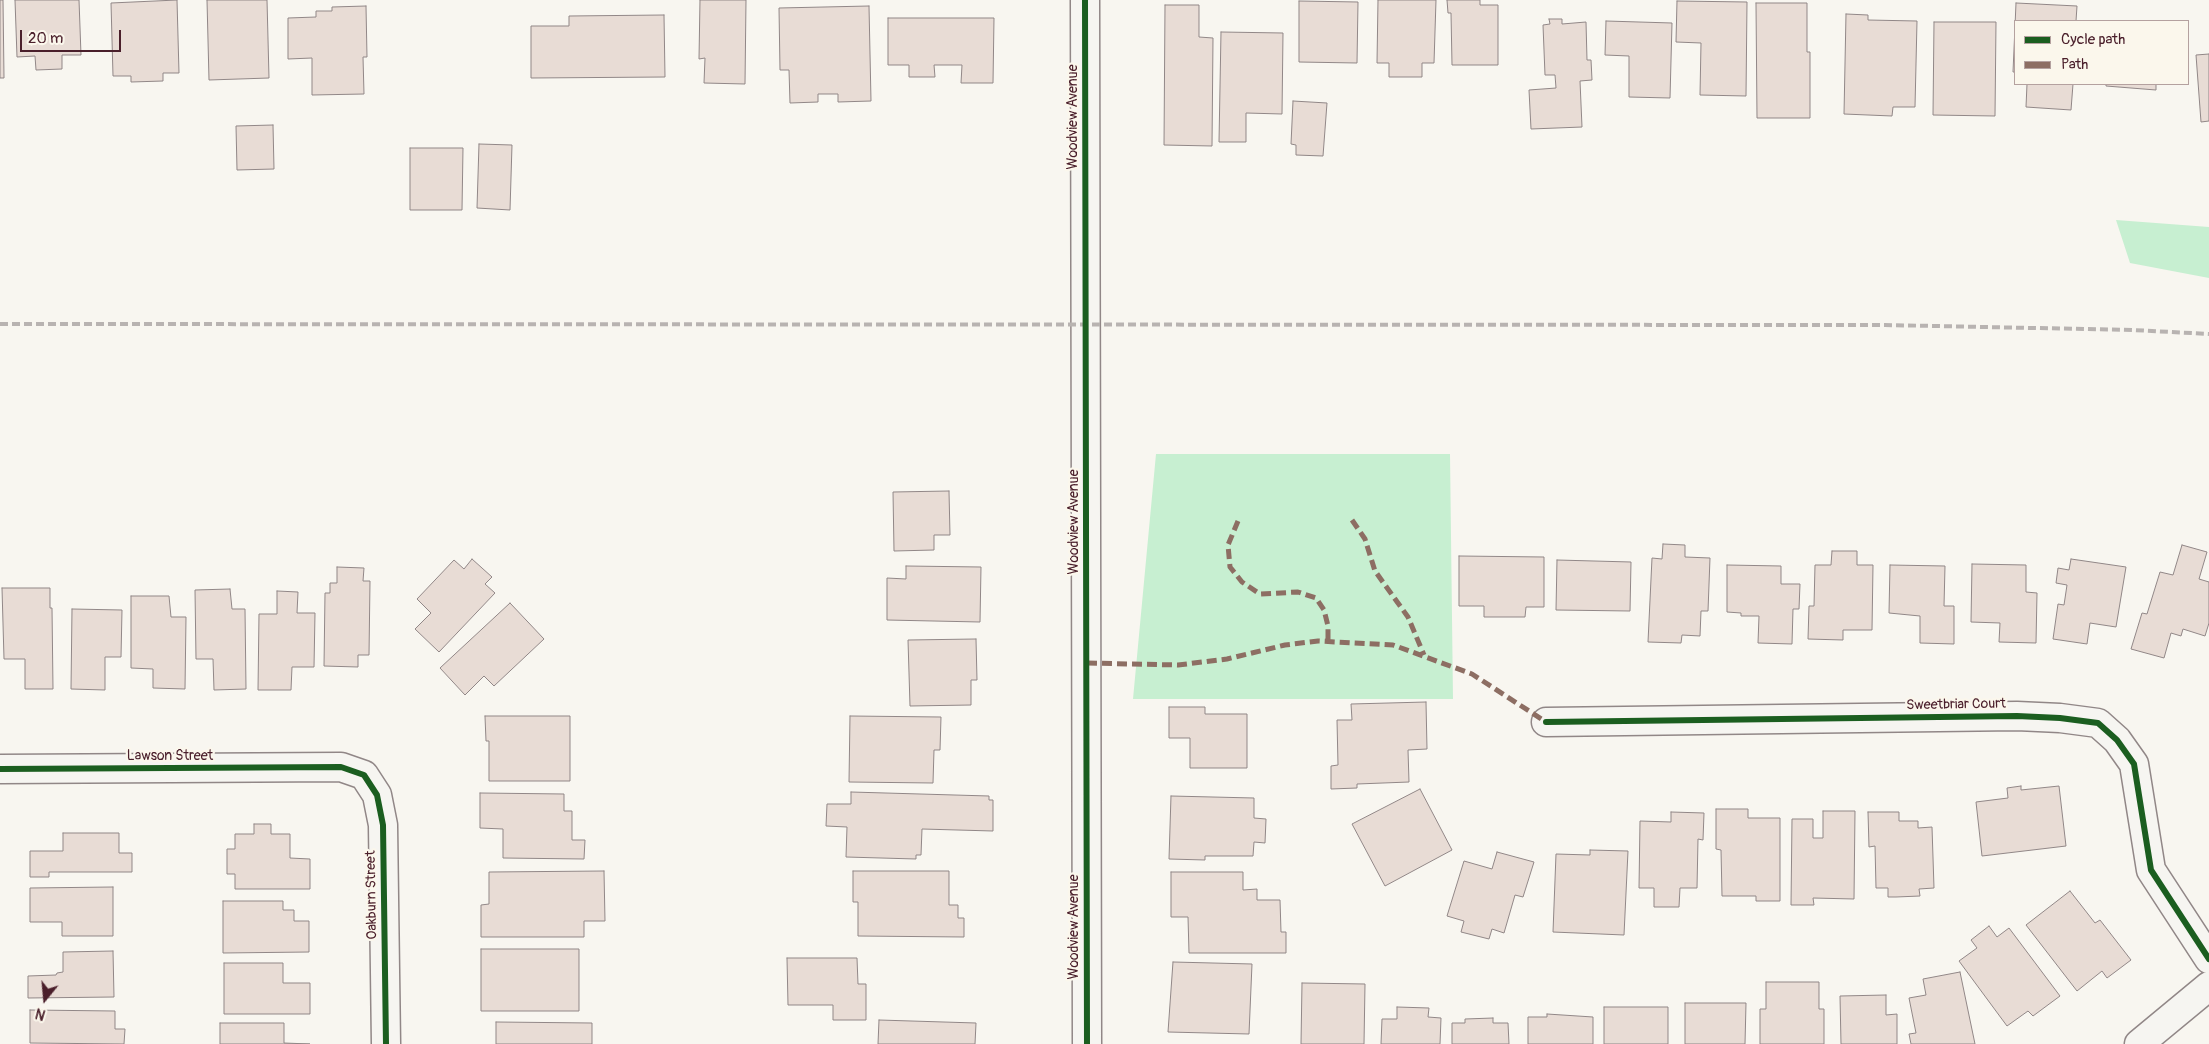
<!DOCTYPE html>
<html>
<head>
<meta charset="utf-8">
<style>
	body { margin:0 }
	#map { position:relative; width:2209px; height:1044px; overflow:hidden; background:#f8f6f0; font-family:Pangolin,sans-serif }
	canvas { display:block }
	.legend { position:absolute; left:2014px; top:20px; width:175px; height:65px; box-sizing:border-box; background:#fbf7ec; border:1px solid #b4a19f; margin:0; padding:6px 9px; list-style:none; font-size:15px; color:#4a1f2b }
	.legend li { display:flex; align-items:center; gap:10px; height:25px }
	.legend b { width:25px; border:1px solid #b4a19f }
	.north { position:absolute; left:20px; top:974px; width:50px; height:50px; -webkit-text-stroke:4px #fbf7ec; paint-order:stroke; rotate:197deg; font-size:14px; font-weight:700; line-height:20px; text-align:center; color:#4a1f2b }
	.north::after { content:''; display:block; margin:auto; width:18px; height:22px; background:#4a1f2b; clip-path:polygon(50% 0,100% 100%,50% 72%,0 100%) }
	.scale { position:absolute; left:20px; top:30px; width:101px; height:22px; box-sizing:border-box; border:2px solid #4a1f2b; border-top:0; padding-left:6px; font-size:15px; line-height:18px; white-space:nowrap; color:#4a1f2b; -webkit-text-stroke:4px #fbf7ec; paint-order:stroke }
</style>
</head>
<body>
<div id="map">
<canvas width="2209" height="1044"></canvas>
<ul class="legend">
<li><b style="height:6px;background:#1b5e20"></b>Cycle path</li>
<li><b style="height:6px;background:#8d6e63"></b>Path</li>
</ul>
<div class="north">N</div>
<div class="scale">20 m</div>
</div>
<script>
const ctx = document.querySelector('canvas').getContext('2d');
ctx.lineJoin = 'round';
function paint(path, color) {
  ctx.fillStyle = color;
  ctx.fill(path, 'evenodd');
}
function toPath(rows) {
  const path = new Path2D();
  for (const r of rows) {
    path.moveTo(r[0], r[1]);
    for (let i = 2; i < r.length; i += 2) path.lineTo(r[i], r[i + 1]);
  }
  return path;
}
function trace(path, color, width, dash) {
  ctx.strokeStyle = color;
  ctx.lineWidth = width;
  ctx.lineCap = dash ? 'butt' : 'round';
  ctx.setLineDash(dash || []);
  ctx.stroke(path);
}
function label(font, color, halo, rows, align = 'center') {
  ctx.font = font + ' Pangolin,sans-serif';
  ctx.lineWidth = 4.5;
  ctx.setLineDash([]);
  ctx.textBaseline = 'middle';
  ctx.strokeStyle = halo;
  ctx.fillStyle = color;
  for (const [text, x, y, turn = 0] of rows) {
    ctx.save();
    ctx.translate(x, y);
    ctx.rotate((+turn || 0) * Math.PI / 180);
    ctx.textAlign = isNaN(turn) ? turn : align;
    if (halo) ctx.strokeText(text, 0, 0);
    ctx.fillText(text, 0, 0);
    ctx.restore();
  }
}
const green = toPath([
	[2116,220,2209,227,2209,278,2130,263],
	[1156,454,1450,454,1453,699,1133,699]
]);
const building = toPath([
	[0,0,3,0,4,78,0,78,0,0],
	[15,0,79,0,81,55,62,55,62,69,36,70,35,56,17,57,15,0],
	[177,0,179,73,163,73,163,81,131,82,131,76,113,76,111,3,177,0],
	[207,0,267,0,269,78,209,80,207,0],
	[700,0,746,0,745,84,704,83,705,58,699,59,700,0],
	[1378,0,1436,0,1434,63,1422,63,1422,77,1389,77,1389,63,1377,63,1378,0],
	[1447,0,1480,0,1480,5,1498,5,1498,65,1452,65,1451,13,1448,13,1447,0],
	[1299,1,1358,2,1357,63,1299,62,1299,1],
	[1677,1,1747,2,1746,96,1700,95,1701,43,1676,42,1677,1],
	[1756,3,1807,3,1807,52,1810,52,1810,118,1757,118,1756,3],
	[2016,3,2077,6,2076,21,2015,21,2015,72,2013,72,2016,3],
	[1165,5,1199,5,1199,37,1213,38,1212,146,1164,145,1165,5],
	[366,6,367,57,363,57,364,94,312,95,312,58,288,59,288,18,316,17,316,11,332,11,332,7,366,6],
	[869,6,871,101,838,102,838,94,818,94,818,102,790,103,789,70,780,70,779,8,869,6],
	[1846,14,1868,15,1868,20,1917,21,1915,107,1893,107,1892,116,1844,114,1846,14],
	[664,15,665,77,531,78,531,26,569,26,569,16,664,15],
	[888,18,994,18,993,83,961,83,962,65,934,65,935,77,909,77,909,65,888,65,888,18],
	[1549,19,1562,19,1562,24,1586,22,1587,60,1591,60,1592,80,1580,81,1582,127,1531,129,1529,90,1556,88,1555,75,1545,75,1543,25,1550,24,1549,19],
	[1606,21,1672,23,1670,98,1629,97,1629,56,1605,55,1606,21],
	[1934,22,1996,22,1995,116,1933,115,1934,22],
	[1221,32,1283,33,1282,114,1246,113,1246,142,1219,142,1221,32],
	[2209,54,2209,121,2201,122,2196,55,2209,54],
	[2027,84,2073,84,2071,110,2026,107,2027,84],
	[2106,84,2156,84,2156,90,2106,86,2106,84],
	[1293,101,1327,103,1323,156,1296,155,1296,145,1291,144,1293,101],
	[273,125,274,169,237,170,236,126,273,125],
	[479,144,512,145,510,210,477,208,479,144],
	[410,148,463,148,462,210,410,210,410,148],
	[949,491,950,535,934,535,934,550,894,551,893,492,949,491],
	[1663,544,1685,545,1685,557,1710,558,1708,611,1701,611,1700,636,1682,635,1681,643,1648,642,1652,558,1662,559,1663,544],
	[2182,545,2207,552,2199,579,2209,582,2209,623,2205,636,2183,629,2181,636,2171,633,2164,658,2131,649,2142,613,2147,614,2160,572,2173,575,2182,545],
	[1832,551,1857,551,1857,565,1873,565,1872,630,1843,630,1843,640,1808,639,1809,606,1814,606,1815,565,1831,565,1832,551],
	[1459,556,1544,557,1544,607,1526,607,1525,617,1484,617,1484,606,1459,606,1459,556],
	[472,559,492,577,485,584,495,593,439,652,415,629,431,613,417,599,454,560,464,569,472,559],
	[2071,559,2126,567,2116,627,2090,623,2087,644,2053,639,2058,604,2064,605,2067,585,2056,583,2058,568,2069,570,2071,559],
	[1557,560,1631,562,1630,611,1556,610,1557,560],
	[1972,564,2026,565,2026,592,2037,593,2036,643,1999,642,2000,623,1971,622,1972,564],
	[1727,565,1781,566,1781,584,1800,584,1799,609,1793,609,1792,644,1758,643,1759,616,1741,616,1741,613,1727,612,1727,565],
	[1890,565,1945,566,1944,606,1954,606,1954,644,1920,643,1920,616,1889,613,1890,565],
	[906,566,981,567,980,622,887,620,887,578,906,579,906,566],
	[337,567,364,568,363,581,370,581,369,655,358,655,358,667,324,666,325,593,330,593,330,583,337,583,337,567],
	[2,588,50,588,50,608,52,608,53,689,25,689,25,659,4,659,2,588],
	[230,589,232,609,245,609,246,689,214,690,213,659,196,659,195,590,230,589],
	[277,591,298,592,297,613,315,613,314,667,292,667,291,690,258,690,259,614,277,614,277,591],
	[131,596,169,596,171,617,186,617,185,689,153,688,153,669,131,668,131,596],
	[510,603,544,639,494,686,484,676,465,695,440,668,510,603],
	[72,609,122,610,121,657,105,657,105,690,71,689,72,609],
	[976,639,977,680,971,680,971,705,910,706,908,640,976,639],
	[1426,702,1427,749,1408,750,1409,782,1357,784,1357,788,1331,789,1331,766,1338,765,1337,720,1352,720,1351,704,1426,702],
	[1169,707,1205,707,1205,714,1247,714,1247,768,1190,768,1190,738,1169,738,1169,707],
	[485,716,570,716,570,781,489,781,489,741,486,741,485,716],
	[850,716,941,717,940,750,934,750,933,783,849,782,850,716],
	[2021,786,2021,790,2059,786,2066,846,1982,856,1976,802,2008,798,2007,788,2021,786],
	[1420,789,1452,850,1385,886,1352,824,1420,789],
	[851,792,989,796,989,800,993,800,993,831,922,829,921,855,916,855,916,859,846,857,847,827,826,826,827,804,851,804,851,792],
	[480,793,564,794,564,811,572,811,572,840,585,840,584,859,503,858,503,829,480,828,480,793],
	[1171,796,1254,798,1254,818,1266,819,1265,843,1254,842,1253,856,1205,856,1205,860,1169,859,1171,796],
	[1716,809,1748,809,1748,818,1780,818,1780,901,1756,901,1756,896,1722,896,1721,850,1716,849,1716,809],
	[1823,811,1855,811,1854,899,1813,898,1814,905,1791,905,1792,819,1813,819,1813,838,1823,838,1823,811],
	[1671,812,1704,813,1703,840,1698,839,1697,888,1680,888,1679,907,1654,907,1654,888,1639,888,1640,821,1671,822,1671,812],
	[1868,812,1899,812,1899,821,1918,821,1918,828,1932,827,1934,888,1919,889,1920,896,1896,897,1888,897,1888,888,1876,888,1875,846,1869,847,1868,812],
	[254,824,271,824,271,834,290,834,290,858,310,859,310,889,235,889,235,874,227,874,227,849,235,849,235,834,254,834,254,824],
	[63,833,119,833,119,853,132,853,132,872,49,872,49,877,30,877,30,851,63,851,63,833],
	[1590,850,1628,851,1624,935,1553,932,1556,854,1590,855,1590,850],
	[1497,852,1534,862,1523,897,1515,895,1504,933,1492,929,1489,939,1461,932,1464,921,1447,916,1464,861,1492,869,1497,852],
	[604,871,605,921,584,921,584,937,481,937,481,905,489,904,489,872,604,871],
	[853,871,949,871,949,905,958,905,958,918,964,918,964,937,858,936,858,902,853,902,853,871],
	[1171,872,1243,872,1243,890,1257,889,1257,900,1280,900,1281,932,1286,932,1286,953,1189,953,1188,917,1171,917,1171,872],
	[113,887,113,936,62,936,62,922,30,922,30,888,113,887],
	[2070,891,2095,923,2100,920,2131,960,2107,978,2102,971,2077,991,2026,925,2070,891],
	[223,901,283,901,283,910,294,910,294,921,309,921,309,952,223,953,223,901],
	[1989,926,1997,937,2009,928,2060,996,2033,1016,2028,1011,2007,1026,1959,961,1977,948,1971,940,1989,926],
	[481,949,579,949,579,1011,481,1011,481,949],
	[113,951,114,997,28,998,28,976,56,975,57,973,63,972,63,952,113,951],
	[787,958,857,958,858,984,866,984,866,1020,833,1020,833,1005,788,1005,787,958],
	[1173,962,1252,964,1249,1034,1168,1032,1173,962],
	[224,963,283,963,283,983,310,983,310,1014,224,1014,224,963],
	[1960,972,1975,1044,1911,1044,1909,1034,1916,1033,1909,998,1926,995,1923,979,1960,972],
	[1766,982,1819,982,1819,1009,1824,1009,1824,1044,1760,1044,1760,1009,1766,1009,1766,982],
	[1302,983,1365,984,1364,1044,1301,1044,1302,983],
	[1886,995,1886,1015,1897,1014,1897,1044,1841,1044,1840,996,1886,995],
	[1685,1003,1746,1003,1745,1044,1685,1044,1685,1003],
	[1397,1007,1429,1008,1428,1017,1441,1018,1440,1044,1381,1044,1382,1019,1397,1019,1397,1007],
	[1604,1007,1668,1007,1668,1044,1604,1044,1604,1007],
	[30,1010,115,1011,115,1029,125,1029,124,1044,30,1043,30,1010],
	[1547,1014,1593,1017,1593,1044,1528,1044,1528,1017,1547,1017,1547,1014],
	[1493,1018,1493,1023,1508,1023,1509,1044,1452,1044,1452,1023,1465,1023,1465,1019,1493,1018],
	[879,1020,976,1023,975,1044,878,1044,879,1020],
	[496,1022,592,1023,592,1044,496,1044,496,1022],
	[220,1023,284,1023,284,1043,310,1044,220,1044,220,1023]
]);
const minor = toPath([
	[1085,0,1087,1044],
	[1546,722,2017,716,2060,718,2098,723,2117,740,2134,764,2151,870,2209,959],
	[0,769,341,767,364,775,377,795,383,825,386,1044],
	[2139,1044,2209,986]
]);
const rail = toPath([
	[0,324,1885,325,2133,330,2209,334]
]);
const quiet = toPath([
	[1352,520,1365,539,1375,571,1408,617,1424,655],
	[1238,521,1228,545,1230,567,1242,582,1260,594,1298,592,1316,598,1324,610,1328,626,1328,642],
	[1087,663,1178,665,1227,659,1285,645,1318,641,1393,645,1472,674,1546,722]
]);
const cycleway = toPath([
	[1085,0,1087,1044],
	[1546,722,2017,716,2060,718,2098,723,2117,740,2134,764,2151,870,2209,959],
	[0,769,341,767,364,775,377,795,383,825,386,1044]
]);
const streetNames = [
	["Woodview Avenue",1073,117,-90],
	["Woodview Avenue",1074,522,-90],
	["Sweetbriar Court",1956,705,-1],
	["Lawson Street",170,756],
	["Oakburn Street",372,895,-91],
	["Woodview Avenue",1074,927,-90]
];
paint(green, '#c7efd1');
paint(building, '#e8dcd5');
trace(building, '#918787', 1);
trace(minor, '#918787', 31);
trace(minor, '#f6f5f1', 28);
trace(rail, '#b8b3b1', 4, [8, 4]);
trace(quiet, '#8d6e63', 5, [10, 5]);
trace(cycleway, '#1b5e20', 6);
label('14px', '#4a1f2b', '#fbf7ec', streetNames);
</script>
</body>
</html>
